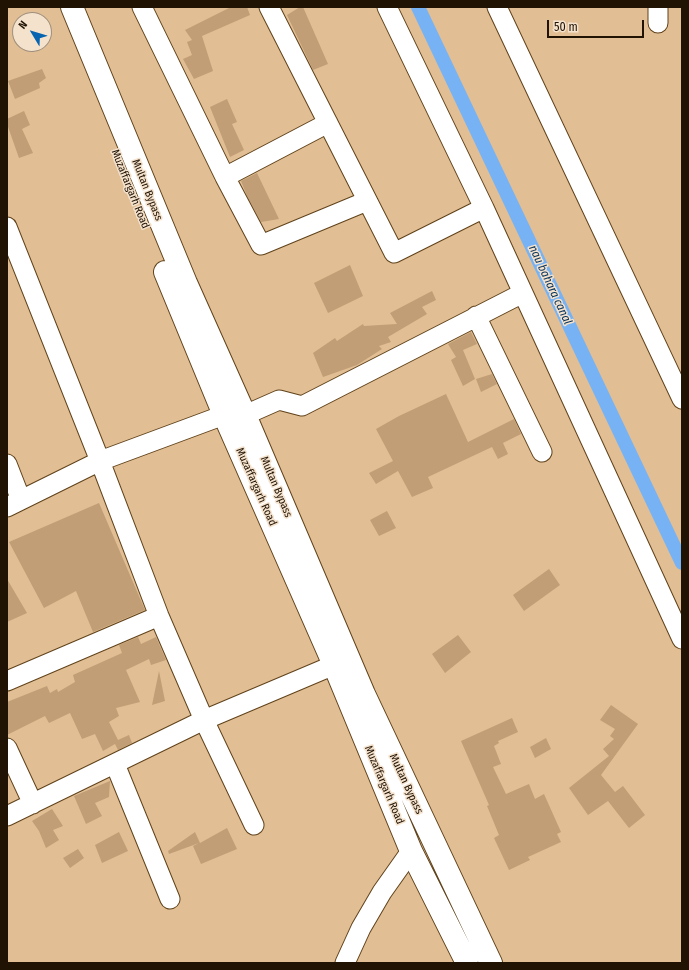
<!DOCTYPE html>
<html>
<head>
<meta charset="utf-8">
<style>
	body { margin:0 }
	#map { position:relative; width:689px; height:970px; overflow:hidden; background:#e1be94; font-family:"Fira Sans Condensed",sans-serif }
	canvas { display:block }
	.frame { position:absolute; inset:0; border:8px solid #201304; pointer-events:none }
	.north { position:absolute; left:12px; top:12px; width:40px; height:40px; box-sizing:border-box; background:#f4e2cd; border:1px solid #9f8f7d; border-radius:50%; rotate:308deg; font-size:11px; font-weight:700; line-height:16px; text-align:center; color:#201304 }
	.north::after { content:''; display:block; margin:auto; width:14px; height:18px; background:#0664b1; clip-path:polygon(50% 0,100% 100%,50% 72%,0 100%) }
	.scale { position:absolute; left:547px; top:20px; width:97px; height:18px; box-sizing:border-box; border:2px solid #201304; border-top:0; padding-left:5px; font-size:12px; line-height:14px; white-space:nowrap; color:#201304; -webkit-text-stroke:3px #f4e2cd; paint-order:stroke }
</style>
</head>
<body>
<div id="map">
<canvas width="689" height="970"></canvas>
<div class="frame"></div>
<div class="north">N</div>
<div class="scale">50 m</div>
</div>
<script>
const ctx = document.querySelector('canvas').getContext('2d');
ctx.lineJoin = 'round';
function toPath(rows) {
  const path = new Path2D();
  for (const r of rows) {
    path.moveTo(r[0], r[1]);
    for (let i = 2; i < r.length; i += 2) path.lineTo(r[i], r[i + 1]);
  }
  return path;
}
function trace(path, color, width, dash) {
  ctx.strokeStyle = color;
  ctx.lineWidth = width;
  ctx.lineCap = dash ? 'butt' : 'round';
  ctx.setLineDash(dash || []);
  ctx.stroke(path);
}
function paint(path, color) {
  ctx.fillStyle = color;
  ctx.fill(path, 'evenodd');
}
function label(font, color, halo, rows, align = 'center') {
  ctx.font = font + ' "Fira Sans Condensed",sans-serif';
  ctx.lineWidth = 3;
  ctx.setLineDash([]);
  ctx.textBaseline = 'middle';
  ctx.strokeStyle = halo;
  ctx.fillStyle = color;
  for (const [text, x, y, turn = 0] of rows) {
    ctx.save();
    ctx.translate(x, y);
    ctx.rotate((+turn || 0) * Math.PI / 180);
    ctx.textAlign = isNaN(turn) ? turn : align;
    if (halo) ctx.strokeText(text, 0, 0);
    ctx.fillText(text, 0, 0);
    ctx.restore();
  }
}
const canal = toPath([
	[418,7,682,563]
]);
const building = toPath([
	[231,7,247,7,250,15,202,36,213,71,194,79,183,59,192,55,187,42,192,40,185,30],
	[300,7,303,7,328,64,313,70,287,15],
	[42,69,46,78,39,83,40,88,15,99,8,81],
	[227,99,237,122,232,124,244,150,230,157,210,107],
	[24,111,30,125,22,129,33,153,19,158,7,124,7,119],
	[257,173,279,219,261,222,247,196,241,181],
	[350,265,363,296,328,313,314,283],
	[432,291,436,300,422,307,427,314,388,337,391,342,379,346,382,349,357,365,323,377,313,353,335,338,337,341,363,324,364,326,397,324,390,313],
	[471,332,477,344,463,350,475,379,463,386,451,360,456,357,448,344],
	[492,374,497,384,481,392,476,379],
	[446,394,468,442,514,419,521,434,503,443,508,454,498,459,492,447,428,477,433,488,412,497,398,471,376,484,369,473,393,461,376,429,399,416],
	[99,503,145,610,93,632,76,591,44,608,9,542],
	[387,511,396,528,379,536,370,520],
	[549,569,560,585,524,611,513,595],
	[7,579,27,613,7,622],
	[458,635,471,652,445,673,432,654],
	[138,637,141,644,156,637,166,660,151,665,149,659,126,670,140,702,116,708,119,716,109,722,118,740,129,735,132,743,118,750,115,744,103,751,95,734,82,739,70,713,49,723,45,716,7,735,7,702,47,686,50,693,57,689,58,692,75,682,73,675,122,653,119,645],
	[159,671,165,701,152,705],
	[611,705,638,724,601,775,615,792,623,786,645,815,629,828,608,801,588,815,569,788,609,756,603,749,614,739,610,736,615,729,600,720],
	[512,718,518,732,498,741,499,743,494,746,501,764,493,767,506,794,529,784,535,799,544,794,561,832,557,834,561,842,528,857,530,860,509,870,494,838,499,835,487,806,489,805,461,741],
	[546,738,551,749,535,758,530,747],
	[110,781,109,797,95,803,102,816,86,824,74,796],
	[52,809,63,826,53,830,59,840,46,848,39,831,32,821],
	[227,828,237,849,201,864,193,846,199,843,169,854,168,851,195,832,200,843],
	[119,832,128,851,102,863,95,845],
	[78,849,84,858,70,868,63,858]
]);
const minor = toPath([
	[142,7,225,177],
	[269,7,394,253,484,208,387,7],
	[497,7,682,399],
	[658,7,658,23],
	[328,123,225,177,261,245,367,201],
	[7,227,100,461,159,616,204,720,254,825],
	[523,293,682,639],
	[476,316,542,452],
	[245,415,279,400,302,406,523,293,484,208],
	[7,464,21,500],
	[7,507,100,461,224,415],
	[7,681,159,616],
	[7,748,33,804],
	[115,764,170,899],
	[7,816,204,720,334,665],
	[345,963,361,928,382,892,411,851]
]);
const major = toPath([
	[72,7,186,283,245,415,364,694,491,963],
	[165,272,224,415,334,665,411,851,467,963]
]);
const streetNames = [
	["Muzaffargarh Road",130,189,68],
	["Multan Bypass",147,190,68],
	["Muzaffargarh Road",256,487,66],
	["Multan Bypass",276,487,67],
	["Multan Bypass",406,784,65],
	["Muzaffargarh Road",384,785,67]
];
const waterNames = [
	["nau bahara canal",550,285,65]
];
trace(canal, '#77b3f4', 14);
paint(building, '#c19e75');
trace(minor, '#60421a', 21);
trace(major, '#60421a', 24);
trace(minor, '#fff', 19);
trace(major, '#fff', 22);
label('11px', '#201304', '#f4e2cd', streetNames);
label('italic 12px', '#07335c', '#f4e2cd', waterNames);
</script>
</body>
</html>
